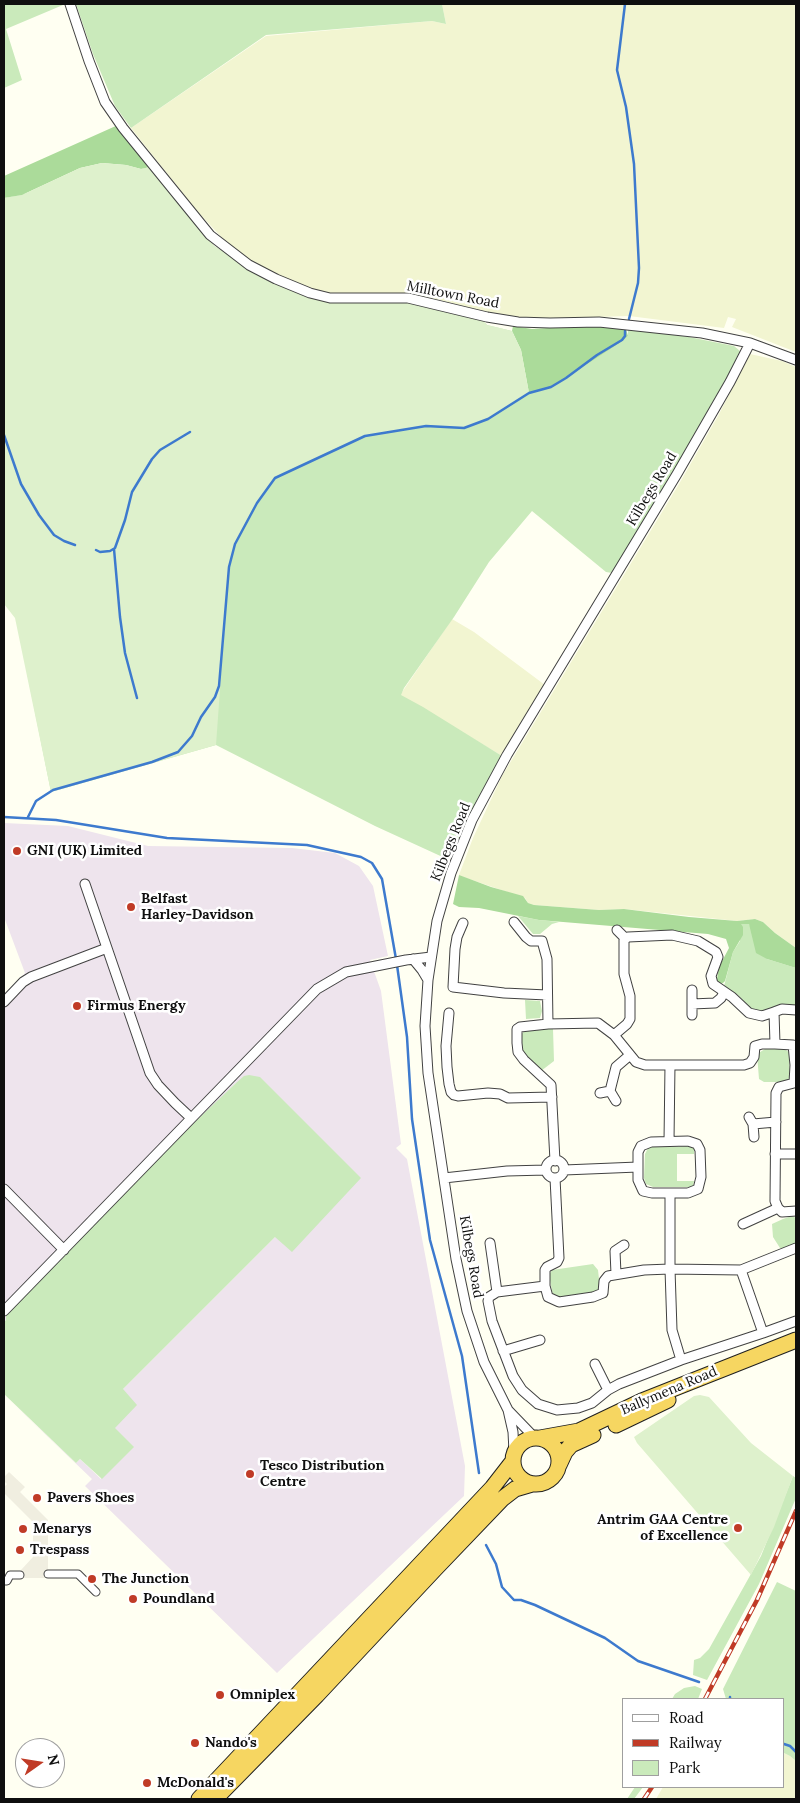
<!DOCTYPE html>
<html>
<head>
<meta charset="utf-8">
<style>
	body { margin:0 }
	#map { position:relative; width:800px; height:1803px; overflow:hidden; background:#fffff2; font-family:Lora,serif }
	canvas { display:block }
	.frame { position:absolute; inset:0; border:5px solid #0f0f0f; pointer-events:none }
	.legend { position:absolute; left:622px; top:1698px; width:162px; height:90px; box-sizing:border-box; background:#fff; border:1px solid #9f9f9f; margin:0; padding:6px 9px; list-style:none; font-size:15px; color:#0f0f0f }
	.legend li { display:flex; align-items:center; gap:10px; height:25px }
	.legend b { width:25px; border:1px solid #9f9f9f }
	.north { position:absolute; left:15px; top:1738px; width:50px; height:50px; box-sizing:border-box; background:#fff; border:1px solid #9f9f9f; border-radius:50%; rotate:77deg; font-size:14px; font-weight:700; line-height:20px; text-align:center; color:#0f0f0f }
	.north::after { content:''; display:block; margin:auto; width:18px; height:22px; background:#c03b26; clip-path:polygon(50% 0,100% 100%,50% 72%,0 100%) }
</style>
</head>
<body>
<div id="map">
<canvas width="800" height="1803"></canvas>
<div class="frame"></div>
<ul class="legend">
<li><b style="height:6px;background:#fff"></b>Road</li>
<li><b style="height:6px;background:#c03b26"></b>Railway</li>
<li><b style="height:14px;background:#caeabb"></b>Park</li>
</ul>
<div class="north">N</div>
</div>
<script>
const ctx = document.querySelector('canvas').getContext('2d');
ctx.lineJoin = 'round';
function paint(path, color) {
  ctx.fillStyle = color;
  ctx.fill(path, 'evenodd');
}
function toPath(rows) {
  const path = new Path2D();
  for (const r of rows) {
    if (r.length === 3) {
      path.moveTo(r[0] + r[2], r[1]);
      path.arc(r[0], r[1], r[2], 0, 2 * Math.PI);
      continue;
    }
    path.moveTo(r[0], r[1]);
    for (let i = 2; i < r.length; i += 2) path.lineTo(r[i], r[i + 1]);
  }
  return path;
}
function trace(path, color, width, dash) {
  ctx.strokeStyle = color;
  ctx.lineWidth = width;
  ctx.lineCap = dash ? 'butt' : 'round';
  ctx.setLineDash(dash || []);
  ctx.stroke(path);
}
function label(font, color, halo, rows, align = 'center') {
  ctx.font = font + ' Lora,serif';
  ctx.lineWidth = 5;
  ctx.setLineDash([]);
  ctx.textBaseline = 'middle';
  ctx.strokeStyle = halo;
  ctx.fillStyle = color;
  for (const [text, x, y, turn = 0] of rows) {
    ctx.save();
    ctx.translate(x, y);
    ctx.rotate((+turn || 0) * Math.PI / 180);
    ctx.textAlign = isNaN(turn) ? turn : align;
    if (halo) ctx.strokeText(text, 0, 0);
    ctx.fillText(text, 0, 0);
    ctx.restore();
  }
}
const industrial = toPath([
	[4,823,68,826,148,846,292,848,335,853,359,866,373,886,388,956,370,960,381,991,401,1144,396,1148,407,1159,465,1466,464,1496,277,1673,85,1486,92,1479,4,1395,76,1463,80,1459,101,1479,123,1389,276,1236,292,1251,236,1083,124,1194,4,1322,4,994,25,973,4,917]
]);
const farmland = toPath([
	[442,4,796,4,796,352,732,327,736,319,728,317,724,328,629,316,528,319,505,317,428,297,410,295,326,294,305,288,275,274,250,261,226,242,197,211,131,128,266,36,432,21,446,24],
	[750,354,782,361,796,367,796,948,775,933,763,922,755,919,737,921,624,909,599,910,534,905,528,903,525,898,460,876,459,875,473,838,502,776,679,484,718,416],
	[452,619,474,632,545,685,502,756,400,695],
	[784,1753,790,1756,796,1761,796,1799,656,1799,663,1787,784,1787]
]);
const green = toPath([
	[4,4,63,4,63,5,6,29,22,80,4,88],
	[76,4,442,4,446,24,432,21,266,35,131,128,115,106,93,54],
	[150,167,214,246,254,271,301,294,481,318,487,325,512,331,529,393,551,387,623,341,628,336,628,329,689,337,734,346,740,351,740,356,710,410,612,573,606,572,532,511,489,562,454,617,404,688,401,695,423,707,502,756,447,859,375,826,216,745,51,792,4,557,4,198],
	[518,916,539,920,559,922,552,924,540,934,533,934],
	[740,924,749,924,767,959,796,968,796,1005,779,1005,766,1011,756,1011,750,1008,738,995,724,986,733,952,740,941],
	[525,1000,540,1001,542,1011,540,1018,526,1019],
	[546,1028,553,1029,554,1061,541,1071,527,1057,523,1050,521,1035,525,1030],
	[765,1049,784,1049,789,1052,790,1074,789,1079,787,1082,764,1082,759,1079,757,1054],
	[249,1075,260,1077,361,1178,292,1252,275,1237,123,1389,137,1405,115,1428,134,1447,102,1479,80,1459,76,1463,4,1394,4,1322,6,1320,6,1313,197,1120,236,1083,244,1076],
	[694,1146,694,1154,677,1154,677,1181,694,1181,693,1187,653,1187,646,1184,644,1178,645,1154,648,1148,651,1147],
	[792,1216,796,1218,796,1244,786,1248,780,1248,773,1237,772,1224,783,1219],
	[593,1264,598,1270,600,1288,597,1292,559,1299,553,1296,549,1275,552,1270],
	[793,1476,796,1478,796,1498,759,1584,707,1680,693,1675,694,1660,700,1658,709,1649,761,1556],
	[777,1582,796,1591,796,1761,790,1756,784,1753,784,1699,726,1699,723,1689],
	[695,1686,702,1689,698,1699,672,1699,675,1694,684,1688],
	[635,1787,643,1787,634,1799,627,1799]
]);
const forest = toPath([
	[118,125,150,167,141,169,126,165,102,163,80,168,22,195,4,198,4,176],
	[593,325,626,329,628,336,623,341,561,381,551,387,529,393,521,350,512,331,513,326,532,329],
	[459,875,491,887,523,896,528,903,534,905,599,910,624,909,689,917,737,921,755,919,763,922,775,933,796,948,796,968,767,959,756,953,749,924,741,924,743,927,743,935,733,952,725,981,723,983,720,984,717,982,717,979,719,967,729,948,726,939,708,934,539,920,479,908,459,907,453,904]
]);
const pitch = toPath([
	[102,163,126,165,141,169,150,167,214,246,254,271,301,294,408,300,481,318,487,325,512,331,521,350,529,393,488,419,464,428,426,426,365,436,275,478,252,510,234,545,229,565,216,745,51,792,15,618,4,604,4,198,22,195,80,168],
	[700,1395,709,1397,751,1443,793,1476,774,1527,751,1575,637,1443,634,1437,694,1396]
]);
const plaza = toPath([
	[9,1472,25,1487,20,1492,48,1520,48,1578,19,1578,21,1570,33,1557,33,1522,4,1493,4,1487,7,1484,4,1481,4,1477]
]);
const stream = toPath([
	[625,4,617,70,626,107,634,164,639,268,638,283,629,319],
	[4,435,21,484,39,515,54,535,64,541,75,545],
	[114,549,120,617,125,653,137,698],
	[96,550,100,552,110,551,115,548,125,520,132,492,152,459,160,450,190,432],
	[4,817,56,820,167,838,307,845,361,857,372,863,382,879,396,959],
	[28,817,36,801,53,790,152,762,178,752,192,736,201,717,215,697,219,686,229,567,235,544,257,503,275,478,365,436,426,426,464,428,488,419,529,393,551,387,566,378,597,355,622,340,625,336,625,331],
	[397,965,407,1037,412,1119,430,1240,462,1356,479,1473],
	[486,1545,496,1564,502,1587,514,1600,521,1600,535,1605,605,1638,638,1661,699,1682],
	[730,1697,730,1699],
	[784,1744,790,1746,796,1752]
]);
const pedestrian = toPath([
	[48,1574,78,1574,96,1592],
	[4,1581,7,1581,10,1575,20,1575]
]);
const minor = toPath([
	[70,4,89,61,105,102,123,128,210,235,249,265,276,279,310,293,330,298,408,298,487,317,518,322,550,323,599,322,702,333,750,343,796,360],
	[85,884,150,1073,158,1085,175,1103,191,1118],
	[514,922,526,937,531,941,542,941,547,959,548,1024,520,1027,517,1029,517,1043,518,1052,524,1060,551,1085,555,1161],
	[463,923,457,937,455,949,453,987,504,993,547,995],
	[617,930,625,938],
	[672,935,698,941,716,952,718,957,711,976,713,984,732,997,749,1013,762,1016,774,1012,775,1044,762,1044,755,1046,754,1057,750,1063,744,1065,645,1065,636,1062,614,1035,627,1024,630,1019,630,996,624,974,624,940,628,937,672,935],
	[413,959,422,970,428,980],
	[692,990,692,1015],
	[4,1002,23,982,31,977,107,948],
	[692,1004,715,1003,721,998,724,992],
	[774,1012,782,1009,796,1010],
	[449,1013,446,1046,447,1067,449,1084,451,1092,454,1095,458,1096,488,1093,500,1094,508,1098,552,1097],
	[548,1024,598,1023,614,1035],
	[775,1044,793,1045,795,1065,794,1083,779,1087,776,1093,775,1201,778,1208,782,1212,796,1211],
	[610,1091,616,1101],
	[600,1093,610,1091,616,1067,630,1055],
	[749,1117,753,1124,754,1137],
	[753,1124,776,1122],
	[669,1141,670,1065],
	[688,1141,697,1144,700,1150,701,1177,698,1189,688,1193,652,1193,643,1191,638,1180,638,1152,641,1146,651,1142,688,1141],
	[775,1154,796,1154],
	[555,1169,9],
	[564,1170,638,1167],
	[444,1178,507,1171,546,1170],
	[4,1189,64,1250],
	[670,1193,670,1269,741,1270],
	[743,1224,778,1208],
	[490,1243,497,1292],
	[796,1248,741,1270,763,1333,796,1321],
	[616,1274,615,1251,624,1245],
	[545,1286,497,1292,489,1297,488,1301,492,1321,513,1376,522,1390,538,1404,557,1410,578,1408,592,1403,608,1390,619,1384,681,1360,672,1330,670,1269,644,1270,608,1276,604,1281,603,1293,593,1297,559,1302,548,1297,545,1286,545,1270,547,1267,557,1262,559,1258,555,1178],
	[4,1311,317,989,346,972,406,960,431,957],
	[503,1351,540,1340],
	[681,1360,763,1333],
	[595,1364,608,1390],
	[508,1410,535,1438],
	[514,1452,513,1432,508,1410,484,1362,467,1311,456,1259,428,1073,425,1026,428,980,437,921,451,873,472,820,507,755,677,474,730,382,750,343]
]);
const trunk = toPath([
	[616,1425,668,1400],
	[536,1461,23],
	[540,1438,579,1431,642,1401,796,1340],
	[559,1465,565,1452,571,1445,593,1435],
	[199,1799,492,1488,513,1461],
	[215,1799,317,1695,435,1569,502,1499,515,1489,532,1484]
]);
const rail = toPath([
	[705,1699,757,1600,796,1511],
	[644,1799,652,1787]
]);
const markers = [
	[17,851,5,"#c03b26"],
	[131,907,5,"#c03b26"],
	[77,1006,5,"#c03b26"],
	[250,1474,5,"#c03b26"],
	[37,1498,5,"#c03b26"],
	[738,1528,5,"#c03b26"],
	[23,1529,5,"#c03b26"],
	[20,1550,5,"#c03b26"],
	[92,1579,5,"#c03b26"],
	[133,1599,5,"#c03b26"],
	[220,1695,5,"#c03b26"],
	[195,1743,5,"#c03b26"],
	[147,1783,5,"#c03b26"]
];
const streetNames = [
	["Milltown Road",453,295,11],
	["Kilbegs Road",652,489,-59],
	["Kilbegs Road",451,842,-68],
	["Kilbegs Road",471,1257,80],
	["Ballymena Road",669,1391,-23]
];
const poiNames = [
	["GNI (UK) Limited",27,851],
	["Belfast",141,899],
	["Harley-Davidson",141,915],
	["Firmus Energy",87,1006],
	["Tesco Distribution",260,1466],
	["Centre",260,1482],
	["Pavers Shoes",47,1498],
	["Antrim GAA Centre",728,1520,"right"],
	["of Excellence",728,1536,"right"],
	["Menarys",33,1529],
	["Trespass",30,1550],
	["The Junction",102,1579],
	["Poundland",143,1599],
	["Omniplex",230,1695],
	["Nando's",205,1743],
	["McDonald's",157,1783]
];
paint(industrial, '#eee4ed');
paint(farmland, '#f2f5d1');
paint(green, '#caeabb');
paint(forest, '#abdb9a');
paint(pitch, '#def1cc');
paint(plaza, '#f0eee0');
trace(stream, '#3d7ace', 2.5);
trace(pedestrian, '#424242', 9);
trace(minor, '#424242', 11);
trace(trunk, '#202020', 17);
trace(pedestrian, '#fff', 7);
trace(minor, '#fff', 9);
trace(trunk, '#f6d661', 15);
trace(rail, '#c03b26', 4.5);
trace(rail, '#fff', 2.5, [8]);
for (const [x, y, r, color] of markers) {
  const dot = new Path2D();
  dot.arc(x, y, r, 0, 2 * Math.PI);
  ctx.fillStyle = color;
  ctx.fill(dot);
  trace(dot, '#fff', 2);
}
label('14px', '#0f0f0f', '#fff', streetNames);
label('bold 14px', '#0f0f0f', '#fff', poiNames, 'left');
</script>
</body>
</html>
